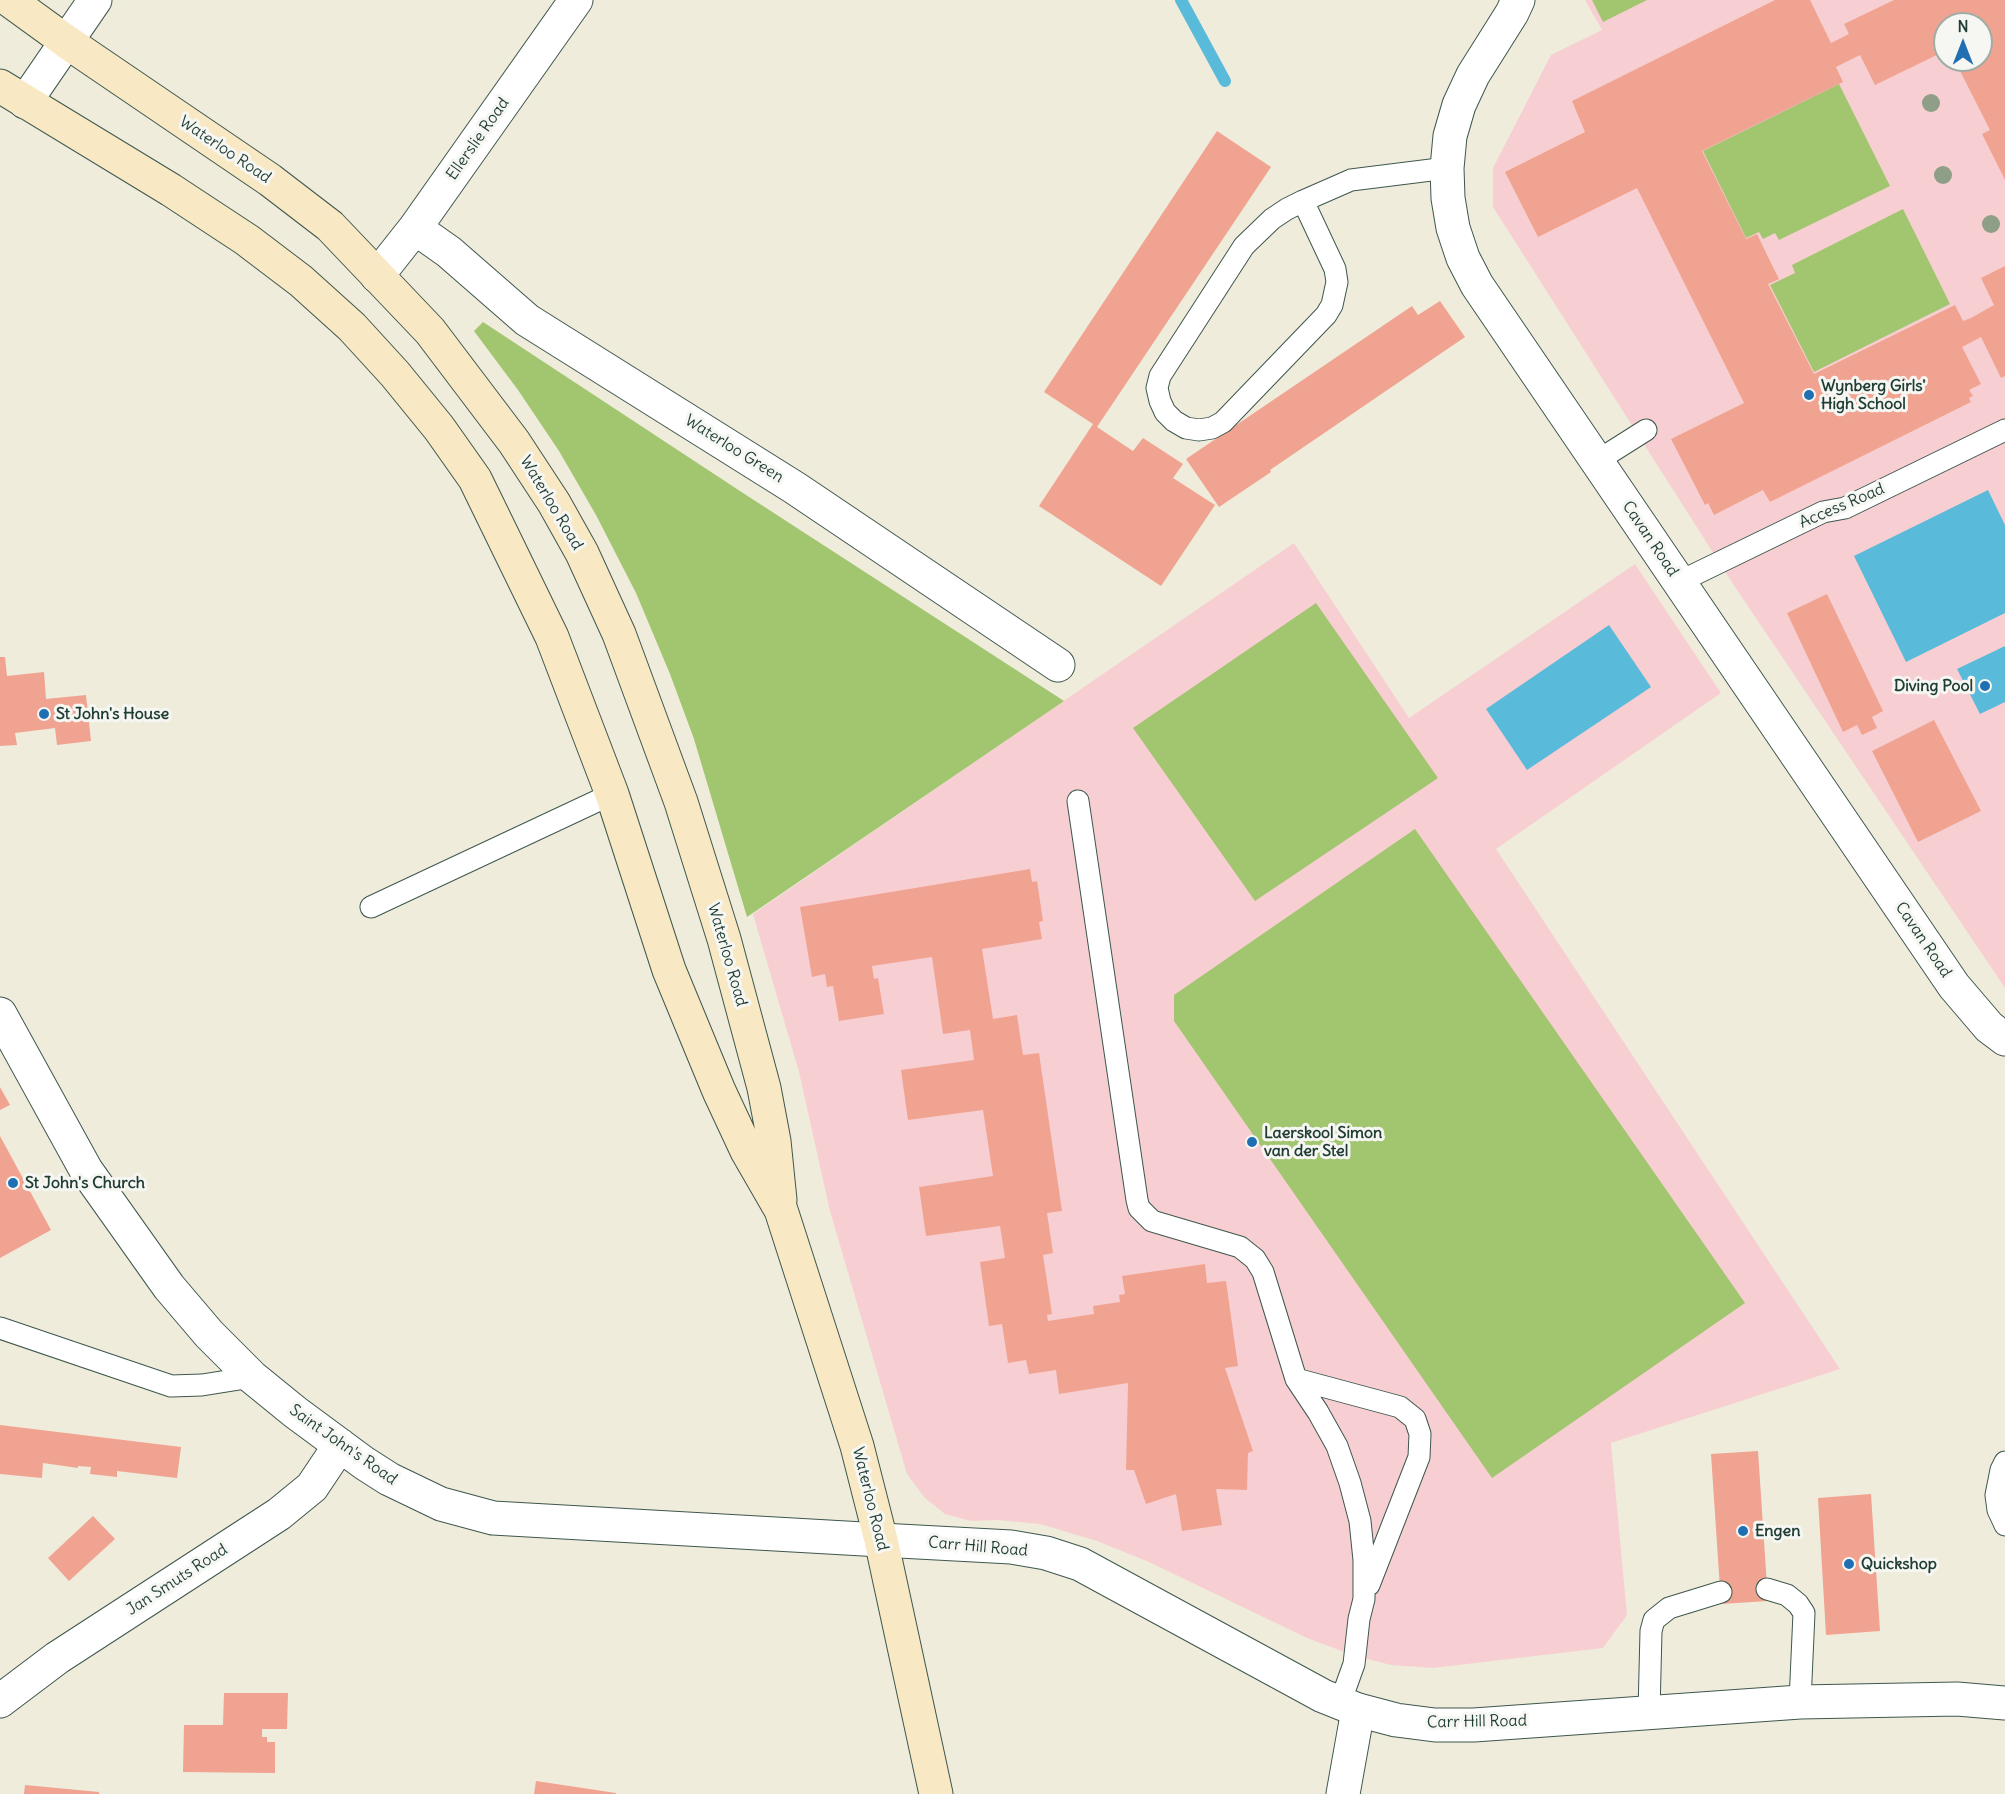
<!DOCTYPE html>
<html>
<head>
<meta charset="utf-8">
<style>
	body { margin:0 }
	#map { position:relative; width:2005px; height:1794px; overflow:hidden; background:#efecdb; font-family:Delius,sans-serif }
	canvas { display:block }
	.north { position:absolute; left:1933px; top:12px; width:60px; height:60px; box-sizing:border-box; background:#f6f6f2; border:2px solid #a0aca6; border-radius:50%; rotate:0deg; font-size:16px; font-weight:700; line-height:24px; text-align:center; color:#1f3d34 }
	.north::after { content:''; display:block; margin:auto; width:21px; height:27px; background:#1f6fb2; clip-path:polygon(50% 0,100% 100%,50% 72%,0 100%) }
</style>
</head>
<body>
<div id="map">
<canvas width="2005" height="1794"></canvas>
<div class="north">N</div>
</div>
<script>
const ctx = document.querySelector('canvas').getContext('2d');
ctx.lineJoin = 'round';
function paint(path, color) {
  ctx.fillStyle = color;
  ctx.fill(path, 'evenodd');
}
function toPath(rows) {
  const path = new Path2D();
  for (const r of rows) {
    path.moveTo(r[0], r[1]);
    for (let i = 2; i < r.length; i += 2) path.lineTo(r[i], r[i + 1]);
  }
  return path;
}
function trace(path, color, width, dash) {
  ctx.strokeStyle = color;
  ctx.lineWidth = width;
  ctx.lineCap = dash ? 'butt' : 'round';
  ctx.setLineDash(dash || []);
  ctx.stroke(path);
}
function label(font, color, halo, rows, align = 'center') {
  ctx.font = font + ' Delius,sans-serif';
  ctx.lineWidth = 6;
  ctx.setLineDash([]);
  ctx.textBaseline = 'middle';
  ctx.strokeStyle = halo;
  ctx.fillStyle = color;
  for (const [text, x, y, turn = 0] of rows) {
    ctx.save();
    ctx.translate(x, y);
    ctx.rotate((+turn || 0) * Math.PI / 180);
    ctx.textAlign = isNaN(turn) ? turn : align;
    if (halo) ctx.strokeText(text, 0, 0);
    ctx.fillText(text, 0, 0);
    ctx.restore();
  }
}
const built = toPath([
	[1585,0,2005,0,2005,988,1733,584,1493,207,1493,168,1551,55,1602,30],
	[1945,24,1981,24,1981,60,1945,60],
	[1294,543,1409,718,1635,564,1721,693,1496,849,1840,1369,1611,1443,1627,1615,1603,1648,1433,1668,1391,1665,1355,1656,1307,1638,1149,1562,1097,1541,1040,1524,998,1520,971,1521,945,1514,925,1498,907,1474,830,1211,799,1072,753,914]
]);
const green = toPath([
	[1592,0,1647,0,1603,22],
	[1839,84,1890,186,1779,240,1775,233,1763,239,1759,232,1746,238,1703,151],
	[1903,209,1950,304,1814,372,1770,285,1795,273,1792,265],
	[483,322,743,493,1064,701,747,917,694,739,670,674,636,593,596,515,559,451,518,390,474,331],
	[1316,603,1438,778,1255,901,1133,728],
	[1415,829,1745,1303,1492,1478,1174,1021,1174,995]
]);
const water = toPath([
	[1988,490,2005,525,2005,613,1906,662,1854,556],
	[1609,625,1651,687,1527,770,1486,709],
	[2005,646,2005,702,1980,714,1957,669]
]);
const stream = toPath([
	[1181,0,1225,81]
]);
const building = toPath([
	[1775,0,1810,0,1831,43,1849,34,1844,24,1894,0,2005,0,2005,180,1982,134,1990,130,1959,69,1976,60,1981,60,1981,24,1945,24,1945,51,1875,85,1860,55,1836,67,1843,82,1702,151,1746,239,1757,234,1769,259,1779,279,1768,284,1814,374,1955,305,1963,321,1971,318,1994,305,1981,278,2005,266,2005,376,2001,378,1981,337,1962,347,1981,384,1969,390,1973,396,1969,398,1971,402,1770,502,1763,490,1714,515,1708,503,1705,505,1671,439,1744,403,1637,188,1538,237,1505,172,1585,132,1572,101],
	[1217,131,1271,167,1097,427,1133,451,1143,438,1183,464,1173,478,1215,505,1161,586,1039,506,1093,424,1044,392],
	[1440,301,1465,337,1270,470,1271,472,1219,507,1186,459,1412,306,1418,315],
	[1827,594,1883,711,1872,717,1877,728,1862,735,1857,725,1843,732,1787,613],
	[0,657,5,657,7,676,44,672,46,699,86,695,91,741,57,745,55,728,15,733,17,745,0,746],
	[1934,720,1981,811,1918,842,1872,751],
	[1030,869,1032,882,1037,881,1043,921,1039,922,1042,939,982,949,993,1019,1017,1015,1023,1055,1039,1053,1062,1211,1047,1213,1053,1253,1043,1255,1052,1314,1047,1315,1048,1321,1094,1314,1093,1306,1120,1302,1119,1295,1125,1294,1122,1276,1205,1264,1207,1283,1226,1281,1238,1366,1225,1368,1253,1451,1248,1453,1247,1490,1216,1489,1222,1525,1182,1531,1176,1494,1146,1504,1134,1470,1126,1470,1128,1383,1059,1394,1056,1370,1029,1374,1026,1360,1008,1363,1002,1324,989,1326,980,1262,1005,1258,1000,1226,926,1236,919,1187,993,1176,983,1110,908,1120,901,1070,974,1060,970,1030,943,1034,932,957,872,966,874,979,878,978,884,1014,839,1021,833,986,827,987,825,974,812,977,800,907],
	[0,1087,10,1105,0,1110],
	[0,1136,51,1230,0,1258],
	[0,1425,181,1447,177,1478,117,1471,117,1477,90,1474,91,1467,78,1466,78,1468,43,1463,42,1478,0,1474],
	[1758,1451,1768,1601,1721,1604,1711,1454],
	[1871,1494,1880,1631,1826,1635,1818,1498],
	[93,1516,115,1539,69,1581,48,1558],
	[224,1693,288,1693,287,1729,262,1729,262,1737,267,1737,267,1742,275,1742,275,1773,183,1772,184,1725,223,1725],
	[536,1781,616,1793,616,1794,534,1794],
	[25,1785,99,1792,99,1794,24,1794]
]);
const service = toPath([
	[1303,201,1335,269,1337,282,1332,305,1326,315,1223,422,1212,428,1199,430,1186,428,1174,421,1165,412,1160,401,1157,388,1160,376,1244,246,1272,219,1287,209,1303,201,1351,180,1447,168],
	[1597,461,1646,430],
	[1679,582,1823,512,1845,508,2005,430],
	[1078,801,1137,1200,1139,1208,1152,1221,1240,1247,1255,1259,1263,1272,1296,1379,1318,1412,1337,1446,1350,1483,1360,1521,1364,1560,1364,1599,1359,1619,1354,1664,1340,1703],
	[371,907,612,794],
	[0,1328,171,1386,202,1385,252,1377],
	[1296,1379,1400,1407,1415,1419,1420,1434,1419,1457,1369,1585],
	[2005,1462,2001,1470,1996,1495,1998,1510,2005,1525],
	[1767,1589,1787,1595,1798,1604,1804,1613,1800,1702],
	[1649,1712,1651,1631,1654,1620,1669,1608,1721,1592]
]);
const minor = toPath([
	[1518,0,1512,13,1473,75,1459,105,1450,136,1447,168,1448,198,1453,228,1463,258,1477,285,1954,986,1989,1027,2005,1039],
	[25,102,95,0],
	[415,228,449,252,527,320,795,488,1058,665],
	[377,276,415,228,576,0],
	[0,1014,86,1170,169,1287,209,1334,252,1377,295,1412,364,1463,389,1479,441,1504,493,1518,881,1540],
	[0,1701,57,1658,279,1514,312,1487,340,1445],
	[1343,1794,1358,1710]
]);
const tertiary = toPath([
	[881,1540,1011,1547,1046,1553,1080,1564,1323,1696,1358,1710,1396,1720,1435,1725,1474,1725,1800,1702,1957,1699,2005,1703]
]);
const secondary = toPath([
	[9,0,67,42,270,180,330,226,430,331,514,442,554,503,582,553,619,634,681,802,724,939,764,1088,774,1141,780,1200],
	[0,86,171,190,247,240,301,281,352,327,395,374,439,428,475,479,552,637,612,794,669,970,719,1091,747,1151,781,1210,857,1446,881,1540,936,1794]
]);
const trees = [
	[1931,103],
	[1943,175],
	[1991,224]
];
const markers = [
	[1809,395,6,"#1f6fb2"],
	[1985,686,6,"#1f6fb2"],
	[44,714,6,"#1f6fb2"],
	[1252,1142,6,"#1f6fb2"],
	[13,1183,6,"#1f6fb2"],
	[1743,1531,6,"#1f6fb2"],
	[1849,1564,6,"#1f6fb2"]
];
const streetNames = [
	["Ellerslie Road",478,139,-55],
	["Waterloo Road",225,150,34],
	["Waterloo Green",734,449,32],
	["Waterloo Road",551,503,59],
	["Access Road",1842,506,-23],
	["Cavan Road",1650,539,56],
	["Cavan Road",1923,940,56],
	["Waterloo Road",727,955,74],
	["Saint John's Road",343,1445,35],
	["Waterloo Road",870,1499,76],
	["Carr Hill Road",978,1547,5],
	["Jan Smuts Road",177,1580,-33],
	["Carr Hill Road",1477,1722,-1]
];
const poiNames = [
	["Wynberg Girls'",1821,386],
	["High School",1821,404],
	["Diving Pool",1973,686,"right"],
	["St John's House",56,714],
	["Laerskool Simon",1264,1133],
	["van der Stel",1264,1151],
	["St John's Church",25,1183],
	["Engen",1755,1531],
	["Quickshop",1861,1564]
];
paint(built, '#f7cfd2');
paint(green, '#a2c56f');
paint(water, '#5abad9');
trace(stream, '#5abad9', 12);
paint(building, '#f1a391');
trace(service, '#3e574d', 23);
trace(minor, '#3e574d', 35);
trace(tertiary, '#3e574d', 35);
trace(secondary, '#3e574d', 35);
trace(service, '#fff', 21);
trace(minor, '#fff', 33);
trace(tertiary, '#fff', 33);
trace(secondary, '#f8e8c3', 33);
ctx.fillStyle = '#8f9e87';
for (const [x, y] of trees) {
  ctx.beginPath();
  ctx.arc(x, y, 9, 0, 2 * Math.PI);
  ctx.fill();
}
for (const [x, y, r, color] of markers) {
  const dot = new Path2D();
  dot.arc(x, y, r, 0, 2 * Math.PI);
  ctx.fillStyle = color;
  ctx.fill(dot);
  trace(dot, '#f6f6f2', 2);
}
label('16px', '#1f3d34', '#f6f6f2', streetNames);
label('bold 16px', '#1f3d34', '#f6f6f2', poiNames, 'left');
</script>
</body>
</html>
